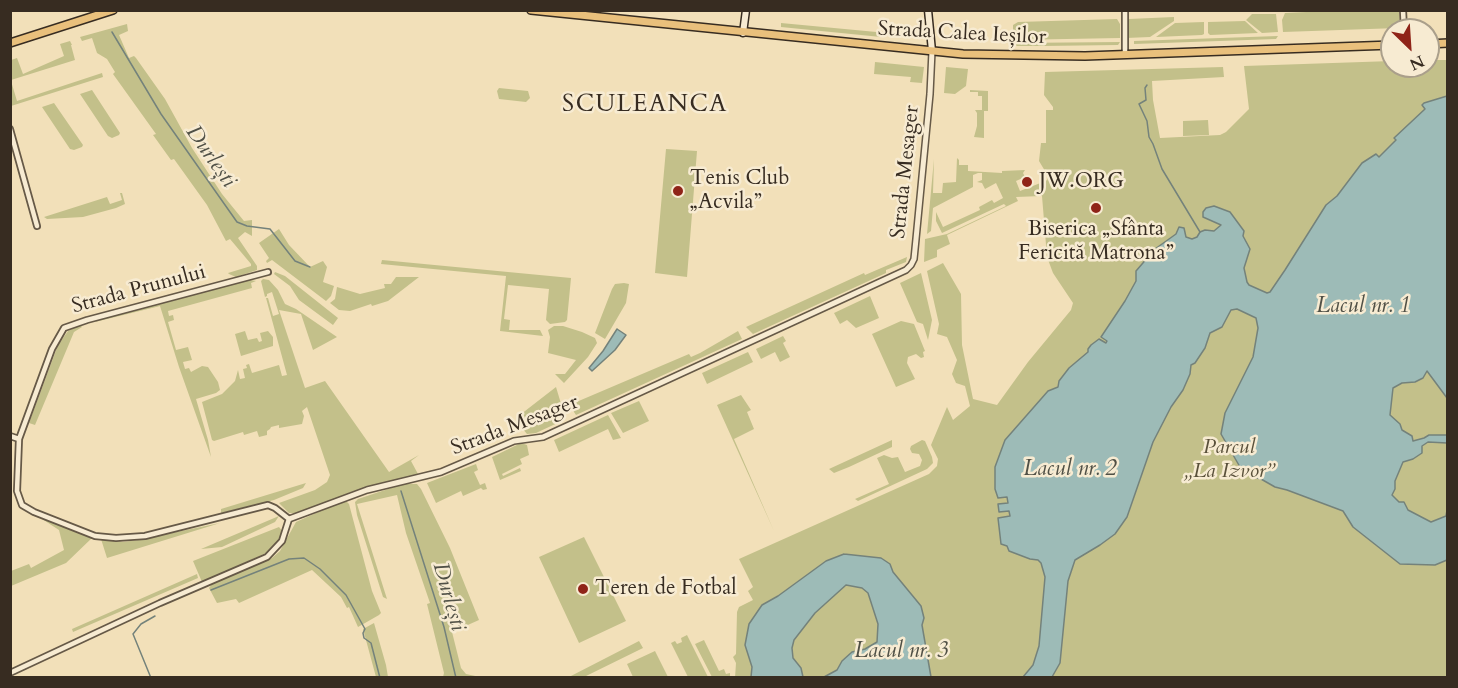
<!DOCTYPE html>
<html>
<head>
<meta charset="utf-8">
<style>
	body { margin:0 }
	#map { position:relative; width:1458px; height:688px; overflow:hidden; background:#f2e0b9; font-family:Cardo,serif }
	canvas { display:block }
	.frame { position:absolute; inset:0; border:12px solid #372c21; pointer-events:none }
	.north { position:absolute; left:1380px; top:18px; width:60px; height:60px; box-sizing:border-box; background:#f7ebd2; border:2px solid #aa9f8b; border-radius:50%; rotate:155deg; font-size:16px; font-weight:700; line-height:24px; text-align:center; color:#372c21 }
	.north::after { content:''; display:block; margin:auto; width:21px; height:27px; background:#8f2418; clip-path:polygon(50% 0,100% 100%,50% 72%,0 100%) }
</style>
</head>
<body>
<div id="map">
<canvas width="1458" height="688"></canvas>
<div class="frame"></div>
<div class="north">N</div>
</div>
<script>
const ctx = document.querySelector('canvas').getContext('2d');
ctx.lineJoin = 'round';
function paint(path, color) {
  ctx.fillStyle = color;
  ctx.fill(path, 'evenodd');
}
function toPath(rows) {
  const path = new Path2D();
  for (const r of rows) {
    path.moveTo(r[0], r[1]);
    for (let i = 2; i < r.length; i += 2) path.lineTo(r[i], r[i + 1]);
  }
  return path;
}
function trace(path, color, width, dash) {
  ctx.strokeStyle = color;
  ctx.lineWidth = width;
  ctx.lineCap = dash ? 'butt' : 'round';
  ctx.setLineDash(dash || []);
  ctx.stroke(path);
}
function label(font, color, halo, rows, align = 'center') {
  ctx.font = font + ' Cardo,serif';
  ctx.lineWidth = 5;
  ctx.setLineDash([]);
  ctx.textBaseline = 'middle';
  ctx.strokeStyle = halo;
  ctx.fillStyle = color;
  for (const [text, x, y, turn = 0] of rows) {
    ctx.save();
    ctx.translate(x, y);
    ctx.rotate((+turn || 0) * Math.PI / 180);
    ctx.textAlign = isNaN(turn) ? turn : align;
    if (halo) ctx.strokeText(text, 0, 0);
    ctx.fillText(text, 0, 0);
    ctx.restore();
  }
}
const green = toPath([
	[1349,10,1399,11,1400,26,1398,28,1283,32,1282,20,1285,13],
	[1252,14,1276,14,1278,32,1262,33,1246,20],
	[1174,17,1174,21,1150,37,1126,38,1127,21,1129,19],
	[1117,19,1120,24,1120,38,1013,40,1013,25,1018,22],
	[1245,21,1258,33,1210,35,1208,33,1208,22],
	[1204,22,1204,34,1202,35,1156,37,1175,23],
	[781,23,887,33,886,35,881,37,781,27],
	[127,24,128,31,119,35,129,58,134,56,136,58,165,99,192,148,222,194,244,221,252,220,252,236,245,232,238,238,257,266,257,270,236,277,229,274,228,273,251,266,251,264,230,239,226,241,207,205,174,159,171,160,153,135,156,134,113,74,115,72,107,59,97,53,92,38,82,41,80,37],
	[1278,36,1276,39,1134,44,1134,41],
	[70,41,72,45,71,45,75,60,11,80,11,60,17,58,23,74,64,56,60,44],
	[1120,42,1118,45,1042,46,1017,46,1013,43],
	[1428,60,1447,60,1447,677,735,678,736,663,733,657,736,654,737,612,739,607,753,600,748,591,753,587,739,559,929,474,937,466,938,459,931,445,947,407,953,420,970,406,965,386,956,383,952,374,957,360,947,337,937,334,939,324,927,271,943,263,961,294,962,345,973,399,997,405,1028,362,1071,310,1073,303,1053,273,1047,257,1042,196,1016,197,1018,201,947,235,950,244,937,250,937,257,924,262,925,239,947,234,1006,206,1004,204,942,233,936,221,936,212,943,227,980,210,979,207,992,200,994,203,1003,198,996,183,985,189,982,183,977,182,982,180,982,173,978,173,973,175,973,187,933,208,931,231,927,234,934,159,933,193,942,193,943,183,956,182,957,158,959,160,959,165,968,165,968,171,1002,173,1002,171,1025,170,1023,173,1025,177,1016,181,1020,191,1043,182,1040,172,1047,181,1048,176,1039,161,1041,143,1046,143,1046,110,1053,110,1053,107,1044,95,1045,72,1223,67,1224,77,1152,81,1153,100,1160,138,1220,135,1226,132,1249,109,1244,66,1392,61,1392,66,1428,66],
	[875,62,924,67,922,83,910,82,911,77,874,74],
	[946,67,968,69,966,86,955,94,944,93],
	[102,73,103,77,11,106,11,81,17,101],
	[499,88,528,91,530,98,526,102,499,99,497,91],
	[92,90,120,133,119,135,112,138,108,136,80,94],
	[970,90,988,91,988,111,984,111,984,138,974,137,977,126,977,113,975,110,982,110,982,96,978,96,978,92,970,92],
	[54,103,83,145,82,147,74,150,70,149,42,107],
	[1208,120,1209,135,1183,136,1183,121],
	[666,149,697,151,687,277,655,273],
	[120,193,122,193,125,204,116,208,83,217,47,219,44,217,107,197,110,204,122,200],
	[279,229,289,245,310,267,323,261,327,267,323,282,334,286,331,296,326,301,272,260,267,263,266,261,269,258,259,243],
	[907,257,906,262,886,270,886,273,753,334,746,327,864,273,865,275],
	[382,260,571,278,567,320,565,322,550,324,546,320,549,289,508,285,504,319,510,320,509,330,540,330,543,336,500,331,506,276,381,264],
	[275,272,285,276,338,318,333,325,299,300,290,286,274,274],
	[921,273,932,320,928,340,923,324,917,322,900,283],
	[396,277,419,277,388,301,372,306,371,304,350,311,339,310,330,303,335,299,337,287,360,294,385,288,384,284,391,284],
	[263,279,269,280,278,290,285,304,296,309,337,337,313,350,301,314,279,310,305,388,325,381,389,472,419,455,411,461,418,474,351,492,300,513,289,513,279,503,315,490,327,482,330,475,307,407,302,411,304,416,302,424,279,428,279,425,271,427,270,429,267,431,267,435,259,437,257,431,244,435,243,432,214,441,212,440,202,402,222,394,235,381,238,370,240,379,245,378,243,369,247,368,246,365,249,364,252,373,279,365,282,376,287,375,266,298,268,298,273,316,279,314,272,292,267,294,267,296,265,297,261,281],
	[250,280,256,281,251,283,252,288,168,311,169,316,173,315,174,320,168,322,176,350,188,347,192,360,183,362,185,369,189,368,191,372,202,366,208,367,218,382,220,390,216,393,196,399,208,440,211,457,179,367,160,306,95,322,98,320],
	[624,283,629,284,626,303,605,339,595,333,612,289,615,284],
	[870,296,879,318,856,328,847,320,840,324,834,313],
	[901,321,914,324,925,351,923,352,924,357,921,358,916,354,908,357,907,363,915,379,896,387,872,334],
	[80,325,82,327,74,332,35,425,29,423,58,345,68,331],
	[554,326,563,326,582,332,595,338,597,343,588,357,564,383,555,374,565,374,576,360,548,353,550,337,548,330],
	[245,331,248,340,257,338,259,342,262,341,260,333,268,331,273,337,273,346,241,356,235,334],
	[738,331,742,339,576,415,568,403,571,400,574,403,689,354,691,357,700,353],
	[783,336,786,341,783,343,790,357,780,362,775,352,761,359,756,349],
	[748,352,753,362,707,384,702,373],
	[556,387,565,417,564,420,536,433,527,434,517,422,516,418],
	[741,395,751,410,747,412,754,429,734,439,774,531,717,405],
	[639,401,649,421,623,433,611,413],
	[608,415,621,438,613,440,608,429,559,452,554,440],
	[892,440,892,447,849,467,834,473,829,469],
	[922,440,925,441,932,457,933,463,927,469,858,501,855,499,889,484,877,458,884,455,892,458,898,457,905,472,920,466,922,460,919,454,912,453,910,449,911,446],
	[521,443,527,445,529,455,520,459,522,464,502,474,503,476,520,468,521,471,500,480,492,457],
	[476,464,478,470,474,472,480,485,485,483,487,489,483,490,481,488,463,496,461,491,436,503,427,483],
	[306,483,303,488,274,500,221,513,221,509],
	[403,484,417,484,421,489,450,548,479,620,452,632,461,668,466,674,480,677,443,677,444,673,427,604,430,603,406,533,397,495,357,504,387,599,383,597,357,515,355,502,358,499],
	[345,500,349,504,372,591,381,613,379,615,358,627,349,607,347,608,341,597,312,570,239,603,236,599,217,603,209,588,212,584,272,558,280,551,296,522],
	[279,516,275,522,222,547,201,549],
	[39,517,93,537,66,563,11,586,11,571,29,564,31,568,64,550,59,530],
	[220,523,107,558,101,539,123,542,138,540],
	[279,527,283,532,279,541,266,553,202,582,193,561],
	[584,537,626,621,579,643,539,557],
	[197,574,198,578,73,632,72,629],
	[374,623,386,665,388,677,376,677,363,629],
	[687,635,708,677,688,677,671,643,675,641,677,644,682,642,681,638],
	[704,640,719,671,724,669,726,674,730,673,730,677,712,677,695,644],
	[639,641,643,648,584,677,569,677],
	[655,651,668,677,633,677,627,664]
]);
const water = toPath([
	[1447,96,1447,404,1447,398,1427,371,1423,378,1415,382,1402,383,1393,388,1390,415,1400,424,1402,430,1412,436,1413,441,1424,438,1429,435,1447,435,1447,443,1428,442,1422,446,1422,453,1413,459,1403,462,1395,481,1395,489,1392,495,1399,502,1404,502,1408,510,1431,522,1446,516,1447,510,1447,560,1435,565,1400,564,1353,527,1343,511,1287,490,1275,487,1261,479,1254,477,1240,467,1221,434,1225,413,1253,357,1258,328,1256,318,1237,309,1231,310,1222,327,1210,333,1205,348,1195,363,1191,365,1190,374,1183,390,1171,407,1153,442,1127,517,1115,534,1100,545,1075,560,1068,581,1060,663,1052,677,1023,677,1033,665,1039,646,1045,577,1041,563,1038,560,1030,559,1009,551,1007,546,1001,544,998,518,1010,516,1009,511,999,512,998,504,1008,503,1007,497,998,498,995,489,995,467,1005,440,1048,391,1058,387,1059,381,1069,368,1088,352,1088,349,1091,345,1099,339,1106,343,1107,341,1101,337,1125,301,1136,281,1136,271,1155,249,1176,234,1179,227,1184,228,1186,237,1192,239,1197,237,1200,232,1205,230,1214,231,1221,225,1203,217,1203,212,1206,208,1214,206,1230,212,1244,231,1243,236,1250,249,1244,268,1247,282,1249,285,1267,293,1270,292,1285,270,1326,205,1337,196,1362,163,1376,154,1379,157,1396,140,1394,138,1425,109,1422,105,1424,103,1447,96],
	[617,329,626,335,615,350,592,371,589,368,603,351,617,329],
	[844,554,881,558,890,564,893,572,921,606,924,618,922,625,931,677,824,677,837,670,842,661,852,652,865,649,877,642,878,624,868,593,862,588,846,585,815,613,794,640,792,648,793,658,801,668,803,677,751,677,752,667,745,645,749,624,762,605,778,596,826,561,844,554]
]);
const stream = toPath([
	[112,32,161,114,237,222,247,226,270,229,295,261,310,267],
	[1147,85,1145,88,1146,100,1139,104,1147,121,1149,137,1153,144,1162,169,1200,232],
	[401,491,444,627,456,678],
	[211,590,289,559,304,558,320,569,346,595,365,629,363,633,364,638,371,643,380,678],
	[151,678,133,634,141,624,155,616]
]);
const minor = toPath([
	[1403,10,1404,30],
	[1125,54,1125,10],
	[10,129,37,226],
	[10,436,19,439,17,491,22,505,34,512,95,536,116,538,145,536,268,505,275,508,289,519,282,541,267,557,160,603,10,673],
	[19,439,52,349,64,328,87,320,268,272]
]);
const tertiary = toPath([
	[289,519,367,490,441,472,514,441,543,437,906,270,911,265,914,259,916,239,930,94,932,51]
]);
const secondary = toPath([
	[928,10,932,51],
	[743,33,746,10]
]);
const primary = toPath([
	[531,10,963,54,1085,56,1392,45],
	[10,43,113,10],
	[1428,44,1448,43]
]);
const markers = [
	[1027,182,6,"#8f2418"],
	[678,191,6,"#8f2418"],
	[1096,208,6,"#8f2418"],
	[583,589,6,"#8f2418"]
];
const streetNames = [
	["Strada Calea Ieșilor",962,34,3],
	["Strada Mesager",906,172,-84],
	["Strada Prunului",139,290,-15],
	["Strada Mesager",515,426,-21]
];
const poiNames = [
	["Tenis Club",690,179],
	["„Acvila”",690,203],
	["JW.ORG",1039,182],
	["Biserica „Sfânta",1096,230,"center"],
	["Fericită Matrona”",1096,254,"center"],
	["Teren de Fotbal",595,589]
];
const parkNames = [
	["Parcul",1229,448],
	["„La Izvor”",1229,472]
];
const waterNames = [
	["Durlești",210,157,55],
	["Lacul nr. 1",1363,307],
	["Lacul nr. 2",1070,470],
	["Durlești",448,597,74],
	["Lacul nr. 3",901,652]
];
const quarterNames = [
	["SCULEANCA",645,105]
];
paint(green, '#c3c08a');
paint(water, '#9dbbb7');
trace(water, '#74827b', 1.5);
trace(stream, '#74827b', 1.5);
trace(minor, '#665947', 8);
trace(tertiary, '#665947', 8);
trace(secondary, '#372c21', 9);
trace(primary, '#372c21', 10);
trace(minor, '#f7ebd2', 4.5);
trace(tertiary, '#f7ebd2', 5);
trace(secondary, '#f7ebd2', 6);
trace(primary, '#e9c07c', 7);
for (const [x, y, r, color] of markers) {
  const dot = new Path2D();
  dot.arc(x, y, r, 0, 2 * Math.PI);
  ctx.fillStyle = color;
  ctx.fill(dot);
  trace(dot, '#f7ebd2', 2);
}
label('21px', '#372c21', '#f7ebd2', streetNames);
label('21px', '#372c21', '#f7ebd2', poiNames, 'left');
label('italic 21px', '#5a513b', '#f7ebd2', parkNames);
label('italic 22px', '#505046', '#f7ebd2', waterNames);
ctx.letterSpacing = '1.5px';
label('24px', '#372c21', '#f7ebd2', quarterNames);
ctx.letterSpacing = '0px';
</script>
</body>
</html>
